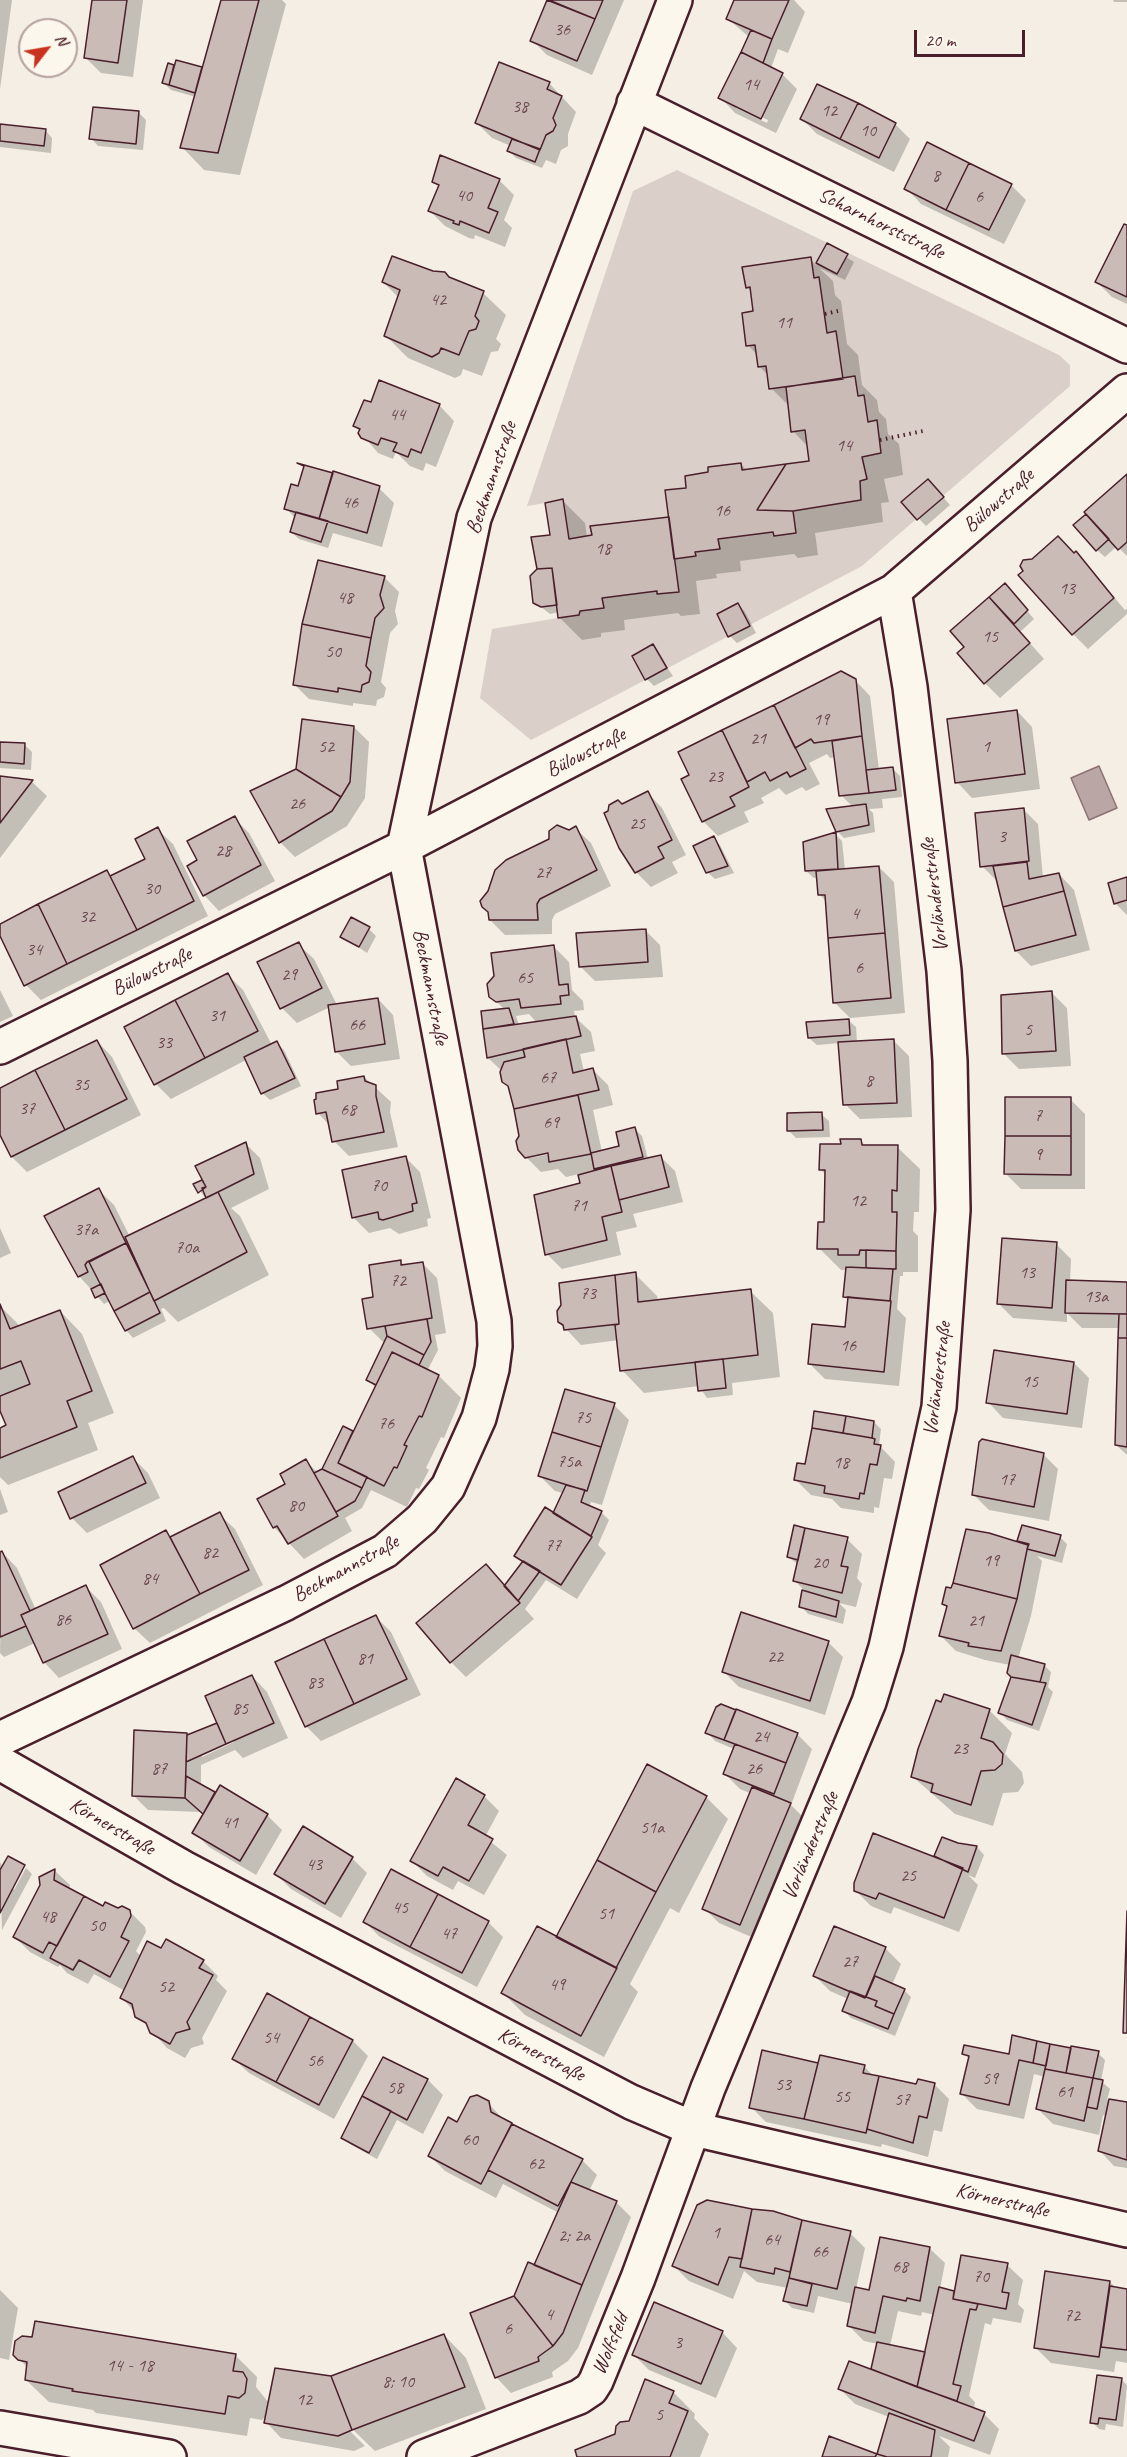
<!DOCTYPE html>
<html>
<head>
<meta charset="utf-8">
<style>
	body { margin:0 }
	#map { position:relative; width:1127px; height:2457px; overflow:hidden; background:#f4eee4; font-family:Caveat,sans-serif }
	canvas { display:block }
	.north { position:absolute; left:18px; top:18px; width:60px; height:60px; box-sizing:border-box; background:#fbf7ec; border:2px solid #b4a19f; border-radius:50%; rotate:59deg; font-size:16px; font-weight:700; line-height:24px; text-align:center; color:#4a1f2b }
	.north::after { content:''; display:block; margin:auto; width:21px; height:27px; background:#c8321e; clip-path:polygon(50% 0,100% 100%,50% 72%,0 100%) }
	.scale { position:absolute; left:914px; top:30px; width:111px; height:27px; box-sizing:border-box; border:3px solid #4a1f2b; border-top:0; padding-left:8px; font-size:18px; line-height:21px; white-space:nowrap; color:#4a1f2b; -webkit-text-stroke:4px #fbf7ec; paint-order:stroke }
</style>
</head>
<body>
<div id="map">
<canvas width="1127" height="2457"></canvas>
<div class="north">N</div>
<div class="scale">20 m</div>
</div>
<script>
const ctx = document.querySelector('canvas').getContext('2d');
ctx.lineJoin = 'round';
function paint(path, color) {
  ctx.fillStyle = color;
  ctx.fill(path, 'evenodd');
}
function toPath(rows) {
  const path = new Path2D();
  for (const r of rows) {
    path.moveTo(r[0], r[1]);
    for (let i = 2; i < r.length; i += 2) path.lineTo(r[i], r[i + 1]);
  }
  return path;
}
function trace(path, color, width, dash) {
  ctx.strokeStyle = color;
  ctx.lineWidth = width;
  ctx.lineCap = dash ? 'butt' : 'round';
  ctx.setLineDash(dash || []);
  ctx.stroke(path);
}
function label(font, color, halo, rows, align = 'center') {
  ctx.font = font + ' Caveat,sans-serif';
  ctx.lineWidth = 4.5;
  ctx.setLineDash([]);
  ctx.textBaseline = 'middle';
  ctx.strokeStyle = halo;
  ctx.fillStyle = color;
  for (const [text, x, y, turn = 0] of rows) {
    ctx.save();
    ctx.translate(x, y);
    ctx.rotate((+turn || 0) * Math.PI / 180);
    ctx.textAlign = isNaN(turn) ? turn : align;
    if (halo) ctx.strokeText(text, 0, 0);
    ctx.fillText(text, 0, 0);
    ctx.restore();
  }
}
const green = toPath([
	[677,170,1059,355,1070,365,1070,386,862,566,531,740,480,698,492,629,558,618,556,605,537,569,531,537,550,534,545,503,527,506,633,191]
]);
const water = toPath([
	[1099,766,1117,808,1089,820,1071,778,1099,766]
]);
const shadow = toPath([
	[0,0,12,0,0,89],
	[93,0,143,0,133,77,101,73,86,58],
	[222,0,282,0,286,4,240,175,204,170,182,147,196,97,171,90,164,83,169,65,203,70],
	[549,0,624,0,592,75,547,55,532,40],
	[736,0,794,0,805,12,788,53,778,49,771,68,782,74,797,89,776,133,735,113,720,97,749,37,728,19],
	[736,105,768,120,767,123,736,108],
	[1113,0,1127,0,1127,2,1114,2],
	[549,83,576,112,568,134,568,146,561,150,556,164,546,160,542,168,516,158,509,151,511,146,492,138,477,123],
	[139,113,146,120,143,150,98,146,91,138],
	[802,119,895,124,910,139,894,172,817,134],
	[0,125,45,130,52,138,51,153,0,147],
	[499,180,514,195,504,220,512,228,505,247,475,235,474,239,469,238,445,226,430,211,439,187,434,181],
	[1011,185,1026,200,1004,244,921,204,906,188],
	[1127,227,1127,304,1112,297,1097,282],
	[827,245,854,262,845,280,819,268,833,281,835,295,841,301,847,344,858,355,862,385,877,400,879,412,886,419,888,434,899,444,903,475,884,479,889,502,881,503,883,522,815,533,818,555,798,558,794,554,740,561,741,571,716,574,717,578,696,581,700,614,681,616,678,613,624,620,625,630,601,633,601,637,582,640,560,618,559,612,550,614,535,602,538,570,563,501,585,523,587,537,671,518,687,490,710,474,741,464,747,471,811,462,809,448,793,431,790,407,771,388,769,376,760,367,758,356,748,345,755,312,752,292,747,287,810,259,816,265],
	[451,280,483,293,506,315,496,339,501,344,498,351,491,352,482,376,463,369,461,375,455,378,408,358,386,336,399,298,383,282],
	[371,404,439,405,454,421,436,467,426,463,423,471,410,466,396,452,393,459,378,453,355,426],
	[1127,476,1127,556,1117,546,1105,557,1097,550],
	[299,488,379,488,394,503,382,547,333,533,328,548,299,539,291,532,295,518,286,508],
	[935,488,950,505,926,526,903,502],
	[1076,553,1125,610,1127,609,1127,614,1088,649,1073,634],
	[384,577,399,592,395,611,398,624,390,633,381,682,386,688,384,697,377,700,376,706,353,703,353,706,309,699,294,684],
	[1005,585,1034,619,1020,632,1044,659,1000,698,985,683,966,648,952,631],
	[738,604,745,612,756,633,737,643,730,636],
	[652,646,673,676,654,686,647,679],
	[841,673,855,680,870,696,879,770,893,769,900,776,902,797,882,799,883,808,869,809,873,813,875,832,844,838,837,831,853,807,841,795,836,757,830,758,827,754,809,763,820,784,806,791,802,787,786,795,779,788,761,798,764,803,744,812,749,822,718,836,703,821,691,776,680,753],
	[1017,711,1032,727,1040,789,972,798,957,782],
	[354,727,369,742,365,798,347,826,295,857,280,842,252,791,297,770],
	[0,743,25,745,32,752,31,770,0,768],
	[0,778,32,782,47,796,0,858],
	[647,792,662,808,686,855,672,862,678,873,651,887,636,872,622,805],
	[1023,809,1038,824,1043,878,1059,874,1074,890,1090,950,1031,966,1016,951,997,881,982,866],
	[234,818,249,833,275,881,219,911,204,895,200,861],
	[575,828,591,843,611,886,555,914,552,920,552,934,505,935,490,920,550,840],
	[157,829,173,844,208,916,41,1000,26,985,0,933,0,925,106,872,112,877,147,860],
	[835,834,842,841,845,870,879,867,894,882,905,1013,850,1018,835,1003,827,902,819,894,818,878,814,878,806,871],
	[713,838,720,845,734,873,715,879,707,872],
	[1127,879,1127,915,1115,903],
	[369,929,376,936,367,953,342,936],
	[645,930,660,945,663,977,595,981,580,966],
	[298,944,314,959,337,1005,378,999,393,1015,400,1059,351,1066,336,1051,330,1007,297,1023,282,1008],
	[554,947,569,962,572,990,583,1001,584,1010,574,1011,575,1017,591,1032,595,1051,580,1054,584,1072,593,1070,608,1085,613,1105,593,1110,602,1152,621,1147,635,1129,642,1136,648,1159,660,1156,675,1171,683,1202,633,1214,637,1227,616,1232,621,1255,562,1269,547,1254,582,1184,579,1174,566,1177,558,1169,541,1172,526,1157,511,1089,503,1082,502,1071,488,1058,484,1028,505,1010,491,996],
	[529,1014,537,1023,519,1025,516,1016],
	[555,1150,555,1153,530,1158,530,1155],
	[228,975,243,990,272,1045,277,1043,284,1050,301,1086,270,1100,262,1093,246,1060,171,1099,156,1084,126,1028],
	[0,990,13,1016,0,1022],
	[1052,993,1067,1008,1071,1066,1019,1069,1004,1054],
	[848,1020,856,1027,857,1042,894,1041,909,1056,912,1117,860,1119,845,1104,840,1043,817,1045,809,1038],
	[97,1041,112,1057,141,1115,27,1172,12,1157,0,1132,0,1090],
	[364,1077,391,1102,390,1112,398,1147,349,1156,334,1141,330,1126,318,1113,340,1090],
	[1070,1099,1085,1114,1085,1189,1021,1189,1006,1174],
	[821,1114,829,1121,830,1137,796,1138,789,1131],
	[861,1141,866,1146,897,1147,920,1169,919,1212,914,1212,913,1231,918,1236,918,1272,903,1272,903,1276,900,1276,897,1309,906,1318,899,1386,825,1379,810,1364,847,1329,849,1301,844,1296,847,1270,841,1270,819,1248,825,1224,826,1175,821,1170,842,1146],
	[245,1143,260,1158,269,1189,231,1208,240,1216,269,1275,178,1322,164,1308,161,1309,166,1321,133,1338,126,1330,110,1301,104,1304,79,1276,99,1190,114,1205,130,1237,206,1199,195,1184,201,1181,206,1186],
	[405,1157,420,1172,431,1218,427,1219,428,1226,399,1234,390,1228,369,1233,354,1218],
	[0,1228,11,1253,0,1258],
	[1056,1244,1071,1259,1070,1282,1127,1283,1127,1455,1116,1445,1120,1328,1082,1328,1067,1313,1067,1322,1013,1318,998,1303],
	[401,1262,405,1266,422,1263,437,1278,446,1333,435,1335,438,1350,427,1371,439,1376,461,1398,444,1438,441,1437,426,1468,429,1470,419,1489,416,1488,407,1507,371,1490,362,1508,345,1518,352,1531,304,1559,274,1527,287,1484,306,1461,318,1473,323,1470,352,1432,354,1433,376,1388,368,1380,385,1344,369,1328,375,1298],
	[635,1274,657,1296,658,1301,750,1291,773,1313,780,1377,732,1383,733,1395,707,1398,699,1386,644,1393,622,1370,619,1340,581,1345,566,1329],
	[0,1306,21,1327,60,1311,82,1334,114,1413,88,1423,98,1450,8,1485,0,1477,0,1429,8,1426,0,1407],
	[1074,1363,1089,1378,1082,1428,1003,1418,988,1402],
	[614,1405,629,1420,602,1505,591,1502,589,1507,601,1512,609,1520,598,1545,606,1553,577,1599,546,1580,525,1609,534,1619,466,1677,451,1662,523,1562,516,1555,554,1515,563,1493,555,1491,540,1476],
	[815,1413,874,1422,881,1429,879,1445,895,1462,892,1479,884,1478,879,1508,874,1507,874,1513,841,1508,832,1499,811,1495,796,1480,807,1466],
	[1043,1454,1058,1469,1049,1521,989,1510,974,1495],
	[133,1458,148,1473,160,1498,87,1533,72,1518],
	[0,1489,8,1512,0,1515],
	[219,1514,235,1529,263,1585,150,1643,134,1628,165,1532,171,1538],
	[1060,1537,1067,1544,1062,1563,1037,1556,1042,1561,1031,1616,1018,1659,1044,1665,1051,1672,1048,1687,1053,1692,1039,1731,1007,1720,1000,1712,1012,1677,1010,1665,985,1660,956,1651,941,1636,948,1608,943,1604,952,1590,1024,1545,1019,1540],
	[847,1539,862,1554,857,1578,862,1584,856,1607,839,1603,846,1610,843,1624,808,1614,801,1606,804,1590,795,1581,799,1565,788,1557],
	[2,1552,17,1568,36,1610,86,1587,101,1602,122,1649,59,1678,44,1662,35,1643,4,1657,0,1653],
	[376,1617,391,1632,421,1695,321,1741,306,1726],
	[828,1642,843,1657,825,1715,739,1687,724,1672],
	[252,1676,267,1692,288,1738,243,1758,235,1750,201,1765,201,1786,267,1815,282,1830,256,1875,209,1847,194,1832,204,1814,200,1810,200,1812,148,1810,133,1795,187,1734,189,1736,219,1724],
	[233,1739,234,1742,202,1757,202,1753],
	[945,1696,990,1711,1012,1733,1005,1754,1022,1772,1024,1783,1018,1792,1003,1793,993,1826,955,1814,912,1776],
	[708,1733,797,1734,812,1749,791,1805,805,1819,756,1939,719,1923,704,1908,752,1794,740,1789,725,1774,734,1749,715,1741],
	[484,1796,499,1811,485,1837,507,1855,484,1895,458,1881,453,1890,427,1876,412,1861],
	[706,1797,728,1819,679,1913,670,1908,630,1984,638,1992,604,2057,525,2015,503,1993],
	[304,1828,352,1858,367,1873,341,1918,291,1889,276,1874],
	[957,1845,977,1847,984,1855,975,1878,968,1875,978,1885,959,1932,894,1907,891,1914,871,1906,855,1890,941,1861,936,1856],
	[0,1862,14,1890,26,1868,32,1874,2,1930],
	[55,1871,70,1885,69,1890,104,1908,129,1911,145,1927,146,1932,136,1951,141,1956,162,1950,203,1961,218,1976,216,1980,227,1991,202,2038,204,2044,191,2048,185,2058,167,2048,122,1998,125,1991,94,1974,88,1984,67,1973,60,1965,58,1967,30,1952,15,1937,42,1885,41,1877],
	[365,1922,488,1922,503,1937,477,1987,380,1937],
	[835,1928,886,1949,901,1964,892,1985,904,1990,911,1997,895,2036,851,2018,843,2010,848,1999,830,1991,815,1976],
	[267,1995,353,2041,368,2056,334,2119,249,2073,233,2058],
	[1037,2043,1098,2053,1105,2060,1101,2081,1110,2089,1107,2100,1127,2104,1127,2168,1114,2166,1099,2150,1107,2116,1103,2115,1099,2135,1053,2124,1038,2109,1045,2077,1034,2074,1024,2119,977,2109,962,2094,970,2060,964,2053,1010,2056],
	[384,2059,428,2080,443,2095,423,2134,397,2120,377,2159,350,2144,342,2137],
	[819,2065,864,2066,874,2077,917,2086,934,2084,949,2099,942,2132,934,2130,928,2157,882,2144,881,2147,766,2122,751,2107],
	[488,2103,504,2120,582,2160,597,2175,589,2191,616,2202,631,2217,578,2348,568,2361,552,2372,553,2377,511,2393,496,2377,515,2297,535,2267,557,2212,503,2184,496,2198,445,2171,430,2156,458,2124],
	[782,2217,850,2233,865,2248,856,2289,870,2291,929,2248,945,2263,940,2289,955,2293,1007,2265,1023,2280,1018,2304,1024,2310,1021,2323,993,2318,991,2325,985,2323,969,2396,975,2402,974,2409,984,2414,999,2429,990,2455,939,2436,950,2447,948,2457,823,2457,830,2438,878,2456,889,2417,855,2404,840,2389,872,2371,878,2344,864,2341,849,2326,853,2304,818,2296,814,2313,792,2308,785,2301,788,2288,757,2282,744,2271,733,2299,689,2281,674,2266],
	[898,2311,921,2316,922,2312,935,2315,926,2354,890,2346],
	[1110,2282,1116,2288,1127,2290,1127,2363,1116,2361,1114,2372,1051,2363,1036,2348],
	[0,2290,18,2308,9,2360,0,2358],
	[722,2332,737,2348,716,2398,649,2370,634,2355],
	[444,2335,466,2358,486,2409,375,2451,347,2424,345,2426,365,2446,354,2451,281,2438,266,2422,267,2415,262,2420,250,2418,247,2436,96,2413,93,2410,49,2402,26,2380,28,2368,14,2354,235,2355,257,2377,256,2387,269,2403],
	[1122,2380,1127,2385,1123,2427,1106,2424,1105,2430,1099,2429,1092,2422],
	[673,2392,695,2414,694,2418,709,2434,700,2457,579,2457,617,2435]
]);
const building = toPath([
	[92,0,127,0,118,63,84,58,92,0],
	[221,0,259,0,218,153,180,148,221,0],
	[547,0,595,19,577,61,530,41,547,0],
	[549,0,603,0,595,19,549,0],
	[734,0,789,0,772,39,726,19,734,0],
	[751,30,772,39,763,63,741,52,751,30],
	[741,52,783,73,761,119,718,98,741,52],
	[176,60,202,67,195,93,169,85,176,60],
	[499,62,550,82,547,89,562,96,553,118,556,125,553,131,546,135,540,150,475,123,499,62],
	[168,63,174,65,169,85,162,83,168,63],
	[817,84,858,103,840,139,800,119,817,84],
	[858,103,896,123,879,158,840,139,858,103],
	[93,107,139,111,136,144,89,139,93,107],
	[0,124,46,129,44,146,0,141,0,124],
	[512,139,540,149,535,162,507,151,512,139],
	[927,142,969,163,946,210,904,189,927,142],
	[440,155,500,179,488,208,498,212,489,233,460,221,459,225,453,223,454,221,428,211,439,185,432,182,440,155],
	[969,163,1012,184,989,230,946,210,969,163],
	[1124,224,1127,225,1127,297,1095,282,1124,224],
	[827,243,848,254,837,274,816,263,827,243],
	[392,256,433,271,445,272,449,277,484,291,475,316,479,321,476,329,469,331,459,355,441,348,439,353,432,357,384,336,400,290,382,282,392,256],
	[811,257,814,278,819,277,827,333,836,331,843,379,769,389,766,366,758,367,755,345,746,346,742,313,753,311,750,287,746,288,742,267,811,257],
	[855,376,858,396,864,395,868,422,877,420,881,453,862,457,867,479,860,481,861,500,793,511,757,510,786,464,809,461,805,430,791,432,786,387,855,376],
	[379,380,440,404,421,453,411,449,408,457,393,451,397,443,381,438,378,445,361,438,358,433,360,429,353,426,364,400,371,402,379,380],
	[297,463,333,473,319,519,284,509,291,484,298,486,304,466,297,463],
	[741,463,742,470,786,464,757,510,793,511,796,533,774,536,773,532,718,539,720,549,695,552,696,556,674,559,665,490,686,488,685,476,708,472,708,467,741,463],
	[333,471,380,486,367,533,319,519,333,471],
	[1127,474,1127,542,1118,550,1084,512,1127,474],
	[928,479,944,497,917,520,901,502,928,479],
	[563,499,569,539,592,535,590,526,669,517,679,592,657,594,657,591,602,598,604,608,580,611,579,615,558,618,552,568,537,569,531,537,550,535,545,503,563,499],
	[296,512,328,521,321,542,290,532,296,512],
	[1086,514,1109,539,1096,551,1073,525,1086,514],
	[1058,536,1074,553,1076,551,1114,598,1072,635,1018,575,1023,571,1020,566,1023,560,1032,559,1058,536],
	[318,560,385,576,380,595,384,608,375,618,371,638,302,624,318,560],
	[552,568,557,605,541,607,533,603,530,576,537,569,552,568],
	[1005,583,1028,610,1014,624,989,597,1005,583],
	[989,597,1030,643,984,684,957,653,964,647,950,631,989,597],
	[738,603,750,626,728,637,717,614,738,603],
	[302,624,371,638,366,666,371,672,369,682,362,685,361,692,338,688,338,692,293,685,302,624],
	[653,644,667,668,645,680,632,656,653,644],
	[841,671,856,679,862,736,814,743,811,739,795,748,774,705,841,671],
	[774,705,806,769,790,777,787,772,770,781,765,772,747,782,722,730,774,705],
	[1017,710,1025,774,955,783,947,719,1017,710],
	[302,719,354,726,350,782,341,797,296,769,302,719],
	[722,730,749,787,730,797,735,806,702,822,681,779,689,775,678,752,722,730],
	[862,736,869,793,839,796,832,741,862,736],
	[0,742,25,743,24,764,0,762,0,742],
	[893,767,896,790,869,793,866,770,893,767],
	[296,769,341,797,332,811,279,843,250,791,296,769],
	[0,776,33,780,0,823,0,776],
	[648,791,672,840,658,847,664,858,635,873,619,848,604,813,608,811,609,805,618,800,622,804,648,791],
	[866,804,869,825,836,832,826,809,866,804],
	[1024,808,1029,861,980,867,975,813,1024,808],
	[235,816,261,865,203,896,187,866,197,860,187,841,235,816],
	[557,825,569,830,576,826,597,870,540,899,537,904,538,920,489,920,488,912,482,907,480,901,488,891,495,870,506,860,549,839,549,831,557,825],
	[158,827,194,901,137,930,110,876,145,859,135,839,158,827],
	[836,832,838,869,805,871,803,842,836,832],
	[714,836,728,866,706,873,693,846,714,836],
	[1027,862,1029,879,1059,873,1064,891,1003,907,993,866,1027,862],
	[879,866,885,933,828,938,825,895,818,895,816,871,879,866],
	[107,870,137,930,67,964,38,904,107,870],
	[1127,877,1127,900,1114,904,1108,883,1127,877],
	[1064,891,1076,935,1015,951,1003,907,1064,891],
	[38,904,67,964,24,986,0,936,0,924,38,904],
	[351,917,370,927,359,947,340,937,351,917],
	[646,929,648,962,579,967,576,933,646,929],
	[885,933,891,998,833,1003,828,938,885,933],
	[299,942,322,988,280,1009,257,962,299,942],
	[554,945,559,985,568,984,569,995,560,996,561,1004,521,1008,519,999,496,1002,489,997,487,984,494,976,491,953,554,945],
	[228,973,258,1031,205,1058,175,1000,228,973],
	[1052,991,1056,1051,1002,1054,1001,995,1052,991],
	[378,998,385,1044,335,1052,328,1005,378,998],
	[175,1000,205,1058,154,1085,124,1027,175,1000],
	[509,1008,514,1024,483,1029,481,1011,509,1008],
	[576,1016,581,1036,487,1058,483,1029,576,1016],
	[849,1019,850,1035,808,1038,806,1022,849,1019],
	[566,1039,573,1073,593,1068,599,1090,514,1109,508,1086,502,1082,500,1072,504,1062,525,1057,523,1049,566,1039],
	[894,1039,897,1103,843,1105,838,1042,894,1039],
	[97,1040,127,1099,65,1130,35,1070,97,1040],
	[277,1041,295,1078,261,1094,244,1057,277,1041],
	[35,1070,65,1130,11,1157,0,1135,0,1088,35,1070],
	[364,1076,365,1081,376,1085,376,1096,384,1132,332,1142,326,1112,316,1114,314,1100,316,1099,316,1093,338,1089,337,1081,364,1076],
	[578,1095,591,1154,549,1162,548,1153,525,1158,518,1150,516,1141,519,1136,514,1109,578,1095],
	[1005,1097,1071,1097,1071,1136,1005,1136,1005,1097],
	[822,1112,823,1130,787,1131,787,1113,822,1112],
	[635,1127,643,1157,594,1169,591,1153,619,1146,616,1132,635,1127],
	[1005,1136,1071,1136,1071,1175,1004,1174,1005,1136],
	[840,1139,861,1139,862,1145,898,1145,897,1191,892,1190,892,1212,897,1212,896,1251,860,1250,859,1255,838,1255,838,1249,817,1249,818,1222,824,1222,825,1170,819,1170,820,1144,841,1144,840,1139],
	[246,1142,254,1174,206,1198,202,1188,206,1187,195,1166,246,1142],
	[661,1155,669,1187,619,1200,611,1166,661,1155],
	[406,1156,417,1203,412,1204,413,1211,383,1220,379,1219,378,1212,352,1218,342,1170,406,1156],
	[611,1166,622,1212,602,1217,607,1240,545,1255,534,1195,580,1183,578,1175,611,1166],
	[202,1180,206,1187,198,1193,193,1184,202,1180],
	[99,1188,126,1243,87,1262,85,1265,88,1272,78,1277,44,1216,99,1188],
	[218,1192,247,1252,154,1301,125,1237,218,1192],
	[1002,1238,1057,1242,1052,1308,997,1304,1002,1238],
	[126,1243,150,1292,114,1311,89,1262,126,1243],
	[866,1250,896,1251,896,1269,866,1268,866,1250],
	[401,1260,401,1265,423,1262,432,1318,367,1329,362,1299,373,1297,369,1265,401,1260],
	[846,1267,893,1269,890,1301,843,1297,846,1267],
	[636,1272,638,1302,751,1289,758,1355,620,1371,615,1325,619,1324,615,1275,636,1272],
	[615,1275,619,1324,564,1330,563,1325,558,1322,557,1311,561,1305,559,1283,615,1275],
	[1066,1280,1127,1282,1127,1314,1065,1313,1066,1280],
	[101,1284,105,1293,95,1298,91,1289,101,1284],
	[150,1292,160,1313,125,1331,114,1311,150,1292],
	[848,1297,891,1301,884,1372,808,1364,812,1324,845,1327,848,1297],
	[0,1304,10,1329,60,1310,92,1391,67,1401,77,1427,0,1458,0,1428,6,1425,0,1411,0,1396,30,1384,21,1361,0,1369,0,1304],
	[1119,1314,1127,1314,1127,1338,1118,1338,1119,1314],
	[427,1319,431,1342,424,1355,387,1336,385,1326,427,1319],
	[387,1336,424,1355,419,1365,392,1352,376,1385,366,1380,387,1336],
	[1118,1338,1127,1338,1127,1447,1115,1445,1118,1338],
	[994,1350,1074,1362,1067,1414,986,1403,994,1350],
	[392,1352,439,1375,422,1417,419,1416,404,1445,407,1446,397,1468,394,1467,384,1486,338,1463,392,1352],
	[723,1359,726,1388,698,1391,695,1362,723,1359],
	[565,1389,615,1403,601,1447,552,1432,565,1389],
	[814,1411,846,1416,843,1433,812,1428,814,1411],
	[846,1416,874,1421,872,1438,843,1433,846,1416],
	[343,1426,353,1431,338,1463,367,1477,362,1488,322,1469,343,1426],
	[812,1428,872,1438,875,1439,874,1444,881,1445,877,1465,870,1464,864,1494,860,1493,859,1499,824,1493,825,1486,794,1480,797,1463,805,1464,812,1428],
	[552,1432,601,1447,587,1491,538,1476,552,1432],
	[982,1439,1044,1453,1034,1507,972,1495,979,1442,982,1439],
	[133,1456,146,1483,70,1519,58,1492,133,1456],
	[306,1459,338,1516,288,1544,277,1526,273,1528,257,1499,285,1484,280,1474,306,1459],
	[322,1469,362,1488,355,1501,336,1512,314,1473,322,1469],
	[566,1485,585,1490,581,1502,602,1511,591,1536,553,1513,566,1485],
	[545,1507,592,1537,561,1585,514,1556,545,1507],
	[220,1512,249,1570,200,1594,170,1537,220,1512],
	[794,1525,805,1528,798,1560,787,1557,794,1525],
	[1022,1525,1061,1535,1055,1556,1027,1549,1029,1544,1017,1541,1022,1525],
	[805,1528,848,1537,841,1566,848,1567,842,1593,793,1581,805,1528],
	[966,1529,989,1533,1028,1545,1017,1599,953,1583,966,1529],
	[166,1530,200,1594,133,1629,100,1565,166,1530],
	[2,1551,30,1611,21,1615,26,1626,0,1637,0,1552,2,1551],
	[523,1561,540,1571,518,1601,504,1586,523,1561],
	[486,1564,520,1603,450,1663,416,1623,486,1564],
	[953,1583,1017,1599,1001,1651,968,1646,969,1643,939,1636,947,1606,942,1604,946,1587,951,1588,953,1583],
	[86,1585,108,1634,43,1663,21,1615,86,1585],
	[802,1590,839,1601,836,1617,799,1607,802,1590],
	[741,1612,829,1641,810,1701,722,1672,741,1612],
	[376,1615,407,1679,354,1704,324,1639,376,1615],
	[324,1639,354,1704,305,1727,275,1662,324,1639],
	[1011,1655,1045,1664,1040,1682,1011,1677,1007,1673,1011,1655],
	[252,1675,274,1723,226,1744,205,1696,252,1675],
	[1011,1677,1046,1683,1032,1725,998,1713,1011,1677],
	[944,1694,990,1709,981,1738,993,1742,1003,1754,1002,1764,995,1770,981,1771,971,1805,931,1792,933,1784,911,1777,918,1749,936,1700,941,1702,944,1694],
	[721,1704,736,1710,724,1740,705,1733,716,1707,721,1704],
	[736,1709,798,1733,786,1763,724,1740,736,1709],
	[217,1723,226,1744,186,1762,187,1735,217,1723],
	[134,1730,187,1733,185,1798,132,1796,134,1730],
	[735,1744,786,1763,774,1794,723,1774,735,1744],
	[647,1764,707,1796,656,1892,597,1860,647,1764],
	[186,1776,215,1792,203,1814,185,1798,186,1776],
	[456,1778,485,1795,468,1825,493,1839,469,1881,443,1867,438,1876,410,1861,456,1778],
	[220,1785,268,1814,240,1861,192,1833,220,1785],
	[752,1787,791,1803,740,1925,702,1909,752,1787],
	[303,1826,353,1857,325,1904,274,1874,303,1826],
	[873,1833,963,1868,944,1918,879,1893,876,1899,854,1891,854,1883,873,1833],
	[942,1837,958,1843,977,1846,968,1872,934,1856,942,1837],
	[8,1856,25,1865,0,1913,0,1870,8,1856],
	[597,1860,656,1892,616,1968,556,1937,597,1860],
	[55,1869,54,1880,84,1896,57,1946,49,1942,43,1953,13,1937,40,1885,39,1877,55,1869],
	[391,1869,438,1894,410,1947,363,1922,391,1869],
	[438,1894,489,1921,462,1973,410,1947,438,1894],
	[84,1896,103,1906,105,1902,118,1908,122,1906,130,1910,131,1916,121,1937,129,1941,110,1977,79,1960,73,1970,50,1958,84,1896],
	[1127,1911,1127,2033,1123,2033,1127,1911],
	[537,1926,617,1968,581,2036,501,1993,537,1926],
	[834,1926,886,1947,865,1998,813,1976,834,1926],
	[166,1939,204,1960,199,1968,213,1975,187,2022,190,2029,176,2033,170,2044,150,2033,146,2023,135,2017,132,2004,120,1998,147,1941,161,1948,166,1939],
	[875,1976,905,1989,894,2014,875,2006,877,2001,866,1997,875,1976],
	[850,1991,877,2001,875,2006,894,2014,888,2029,842,2011,850,1991],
	[267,1993,310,2017,276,2082,232,2059,267,1993],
	[310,2017,353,2040,319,2105,276,2082,310,2017],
	[1012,2035,1037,2041,1033,2063,1019,2060,1009,2105,960,2094,969,2056,962,2054,964,2045,1009,2054,1012,2035],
	[1037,2041,1050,2044,1046,2066,1033,2063,1037,2041],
	[1050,2044,1071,2048,1066,2073,1045,2069,1050,2044],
	[1071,2046,1099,2051,1093,2078,1066,2073,1071,2046],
	[762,2050,818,2063,804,2119,749,2108,762,2050],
	[820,2055,865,2065,863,2073,879,2076,866,2133,804,2119,820,2055],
	[383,2057,428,2079,407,2120,362,2096,383,2057],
	[1045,2069,1093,2078,1084,2121,1036,2109,1045,2069],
	[879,2076,916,2084,918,2079,935,2083,927,2118,919,2116,913,2143,867,2129,879,2076],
	[1093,2078,1103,2080,1097,2109,1087,2107,1093,2078],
	[477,2095,489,2101,491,2112,512,2123,481,2184,428,2156,448,2117,457,2122,470,2097,477,2095],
	[362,2096,391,2111,369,2153,341,2138,362,2096],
	[1109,2099,1127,2102,1127,2160,1098,2151,1109,2099],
	[512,2124,583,2159,558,2206,488,2170,512,2124],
	[571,2182,617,2201,582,2285,534,2265,571,2182],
	[707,2200,752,2209,742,2259,729,2257,718,2285,672,2266,697,2205,707,2200],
	[752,2209,773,2211,802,2220,790,2272,775,2268,774,2274,740,2267,752,2209],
	[802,2220,851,2231,837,2289,789,2278,802,2220],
	[880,2237,930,2247,920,2301,907,2298,906,2301,883,2296,875,2333,847,2326,855,2287,869,2290,880,2237],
	[961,2255,1008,2263,1002,2292,1009,2293,1006,2309,953,2299,961,2255],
	[528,2262,582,2285,563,2333,553,2346,514,2296,528,2262],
	[1045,2271,1110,2281,1099,2357,1034,2348,1045,2271],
	[789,2278,812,2284,807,2306,783,2301,789,2278],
	[1110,2286,1127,2289,1127,2350,1101,2347,1110,2286],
	[939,2287,954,2291,953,2299,978,2304,976,2310,970,2309,953,2384,961,2386,957,2401,917,2387,939,2287],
	[514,2296,553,2346,538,2357,539,2361,495,2378,470,2313,514,2296],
	[654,2302,723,2331,701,2384,632,2355,654,2302],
	[35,2321,236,2354,233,2371,243,2372,247,2379,245,2393,239,2398,228,2396,225,2414,72,2391,73,2389,25,2380,27,2362,18,2360,13,2355,15,2341,22,2336,32,2337,35,2321],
	[444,2334,465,2387,352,2430,331,2376,444,2334],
	[877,2342,925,2352,917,2387,871,2369,877,2342],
	[849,2361,985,2412,974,2441,838,2389,849,2361],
	[275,2368,331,2376,352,2430,338,2436,264,2423,275,2368],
	[1097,2375,1122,2378,1116,2420,1099,2418,1098,2424,1090,2423,1097,2375],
	[645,2379,674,2391,669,2403,688,2411,670,2457,577,2457,575,2450,615,2434,616,2426,620,2422,629,2421,645,2379],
	[889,2413,935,2430,931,2457,887,2457,877,2454,889,2413],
	[829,2436,877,2454,875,2457,822,2457,829,2436]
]);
const path = toPath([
	[825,314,838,311],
	[880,440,923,431]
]);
const street = toPath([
	[634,103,1127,346],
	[0,1047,404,847,894,591,1127,391],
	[0,1739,286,1603,385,1551,422,1519,448,1487,479,1418,492,1369,495,1346,494,1321,404,847,474,518,675,0],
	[0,1763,184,1868,631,2102,694,2129,1127,2230],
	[0,2428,169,2457],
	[424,2457,579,2397,591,2389,596,2381,638,2278,708,2088,869,1702,886,1647,939,1407,953,1210,950,1061,944,971,910,687,894,591]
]);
const numberNames = [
	["36",562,30],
	["14",751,85],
	["38",520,107],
	["12",829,111],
	["10",868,131],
	["8",936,176],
	["40",464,196],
	["6",979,197],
	["42",438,300],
	["11",784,323],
	["44",397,415],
	["14",844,446],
	["46",350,503],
	["16",722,511],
	["18",603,549],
	["13",1067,589],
	["48",345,598],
	["15",990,637],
	["50",333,652],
	["19",821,720],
	["21",758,739],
	["52",326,747],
	["1",986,747],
	["23",715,777],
	["26",297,804],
	["25",637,824],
	["3",1002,837],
	["28",223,851],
	["27",543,873],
	["30",152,889],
	["4",855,914],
	["32",87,917],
	["34",34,950],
	["6",859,968],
	["29",289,975],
	["65",525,978],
	["31",217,1016],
	["66",357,1025],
	["5",1028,1030],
	["33",164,1043],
	["67",548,1078],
	["8",869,1081],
	["35",81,1085],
	["37",27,1109],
	["68",348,1110],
	["7",1038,1116],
	["69",551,1123],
	["9",1038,1155],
	["70",379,1186],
	["12",858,1201],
	["71",579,1206],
	["37a",86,1230],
	["70a",187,1248],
	["13",1027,1273],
	["72",398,1281],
	["73",588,1294],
	["13a",1096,1297],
	["16",848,1346],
	["15",1030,1382],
	["75",583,1418],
	["76",386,1424],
	["75a",569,1462],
	["18",841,1463],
	["17",1007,1480],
	["80",296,1506],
	["77",553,1546],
	["82",210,1553],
	["19",991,1561],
	["20",820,1563],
	["84",150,1579],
	["86",63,1620],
	["21",976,1621],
	["22",775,1657],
	["81",365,1659],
	["83",315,1683],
	["85",240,1709],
	["24",761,1737],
	["23",960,1749],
	["87",159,1769],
	["26",754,1769],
	["41",230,1823],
	["51a",652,1828],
	["43",314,1865],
	["25",908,1876],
	["45",400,1908],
	["51",606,1914],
	["48",48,1917],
	["50",97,1926],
	["47",449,1934],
	["27",850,1962],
	["49",557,1985],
	["52",166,1987],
	["54",271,2038],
	["56",315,2061],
	["59",990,2079],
	["53",783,2085],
	["58",395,2088],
	["61",1065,2092],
	["55",842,2097],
	["57",902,2100],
	["60",470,2140],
	["62",536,2164],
	["1",716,2233],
	["2; 2a",574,2236],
	["64",772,2240],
	["66",820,2252],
	["68",900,2267],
	["70",981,2277],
	["4",549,2315],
	["72",1072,2316],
	["6",508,2329],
	["3",678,2343],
	["14 - 18",130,2366],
	["8; 10",398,2382],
	["12",304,2400],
	["5",659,2415]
];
const streetNames = [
	["Scharnhorststraße",881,224,26],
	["Beckmannstraße",492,478,-71],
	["Bülowstraße",999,501,-41],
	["Bülowstraße",586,753,-27],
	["Vorländerstraße",935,895,-97],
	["Bülowstraße",152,972,-26],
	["Beckmannstraße",430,987,79],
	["Vorländerstraße",938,1379,-83],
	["Beckmannstraße",346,1569,-29],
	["Körnerstraße",112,1827,30],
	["Vorländerstraße",811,1846,-67],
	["Körnerstraße",541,2055,27],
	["Körnerstraße",1002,2201,13],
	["Wolfsfeld",611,2344,-67]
];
paint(green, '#dbd0c9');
paint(water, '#baa7a5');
trace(water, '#8d7174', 1.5);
paint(shadow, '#0003');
paint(building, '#cabbb6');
trace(building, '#4a1f2b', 1.5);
trace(street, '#4a1f2b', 38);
trace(path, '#4a1f2b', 4, [1.5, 4.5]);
trace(street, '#fbf7ec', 33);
label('18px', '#6a464e', null, numberNames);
label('21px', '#4a1f2b', '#fbf7ec', streetNames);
</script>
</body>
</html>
